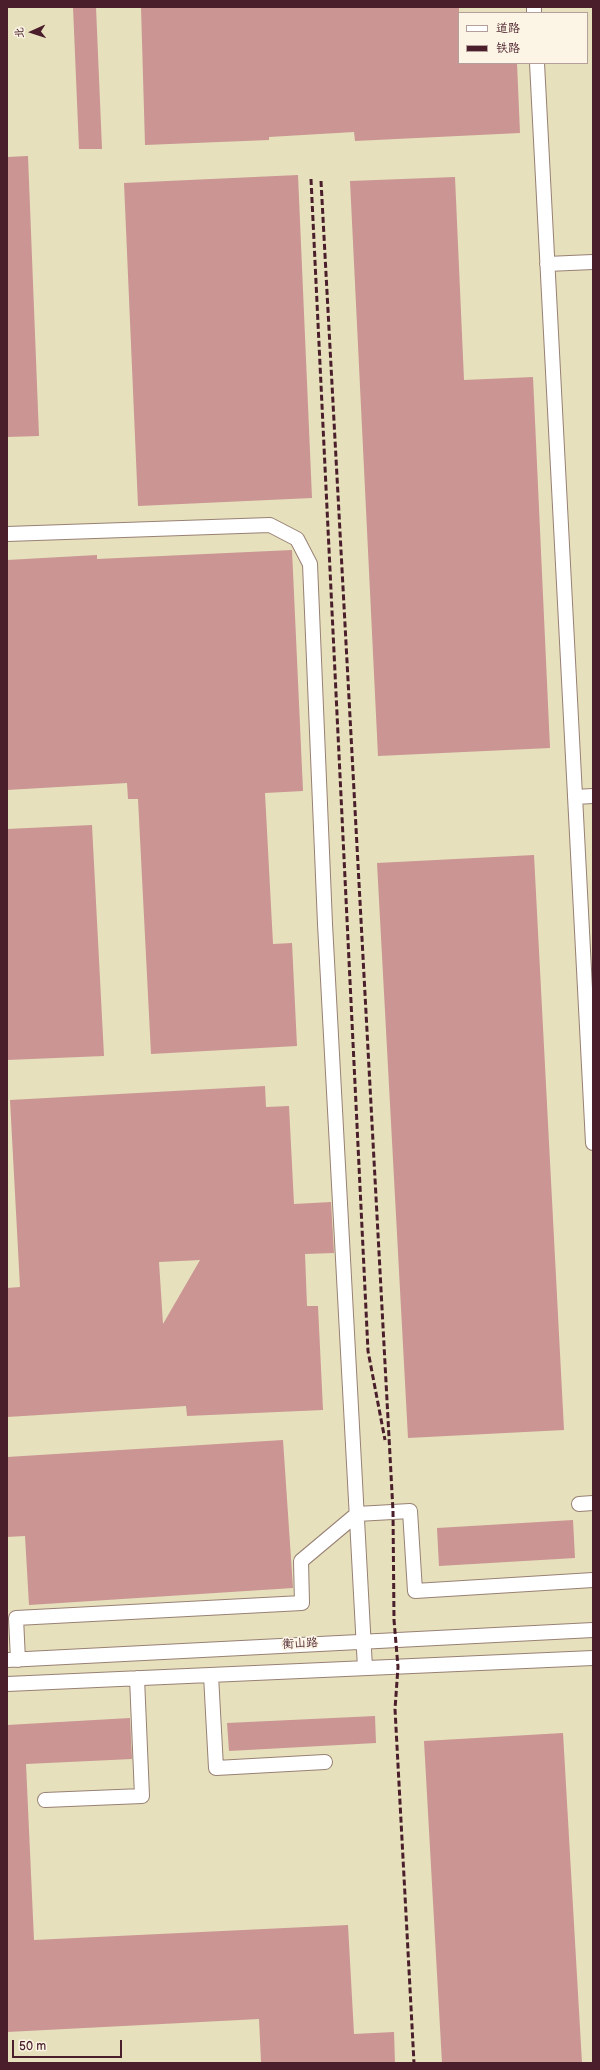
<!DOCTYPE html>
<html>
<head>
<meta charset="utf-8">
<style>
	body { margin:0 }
	#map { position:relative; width:600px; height:2070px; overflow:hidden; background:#e6e0bc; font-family:"Balsamiq Sans","LXGW WenKai TC",sans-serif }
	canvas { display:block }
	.frame { position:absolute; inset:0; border:8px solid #4a1f2b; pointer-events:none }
	.legend { position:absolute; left:458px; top:12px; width:130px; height:52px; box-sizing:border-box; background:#fcf5e5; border:1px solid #b59f9b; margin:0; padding:5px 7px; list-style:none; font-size:12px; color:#4a1f2b }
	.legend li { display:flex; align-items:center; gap:8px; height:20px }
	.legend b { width:20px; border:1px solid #b59f9b }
	.north { position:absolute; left:12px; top:12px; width:40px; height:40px; -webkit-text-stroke:3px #fcf5e5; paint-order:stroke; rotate:267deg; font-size:11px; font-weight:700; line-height:16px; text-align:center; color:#4a1f2b }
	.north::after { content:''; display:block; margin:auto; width:14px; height:18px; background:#4a1f2b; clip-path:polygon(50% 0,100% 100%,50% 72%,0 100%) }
	.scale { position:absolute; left:12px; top:2040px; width:110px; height:18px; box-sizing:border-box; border:2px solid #4a1f2b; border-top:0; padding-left:5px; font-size:12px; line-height:14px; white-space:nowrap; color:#4a1f2b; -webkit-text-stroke:3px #fcf5e5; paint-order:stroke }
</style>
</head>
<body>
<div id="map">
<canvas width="600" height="2070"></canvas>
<div class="frame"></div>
<ul class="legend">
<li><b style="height:5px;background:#fff"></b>道路</li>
<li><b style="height:5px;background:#4a1f2b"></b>铁路</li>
</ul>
<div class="north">北</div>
<div class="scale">50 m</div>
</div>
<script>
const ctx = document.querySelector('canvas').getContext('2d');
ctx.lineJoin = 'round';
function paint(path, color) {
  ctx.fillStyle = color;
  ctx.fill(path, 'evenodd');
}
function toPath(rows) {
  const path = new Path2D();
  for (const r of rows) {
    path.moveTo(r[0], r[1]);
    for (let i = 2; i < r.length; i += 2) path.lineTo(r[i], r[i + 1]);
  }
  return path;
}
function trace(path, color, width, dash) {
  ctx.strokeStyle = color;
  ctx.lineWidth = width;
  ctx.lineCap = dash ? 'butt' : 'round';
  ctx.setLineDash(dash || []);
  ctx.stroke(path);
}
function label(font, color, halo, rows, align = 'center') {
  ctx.font = font + ' "Balsamiq Sans","LXGW WenKai TC",sans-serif';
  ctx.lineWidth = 3.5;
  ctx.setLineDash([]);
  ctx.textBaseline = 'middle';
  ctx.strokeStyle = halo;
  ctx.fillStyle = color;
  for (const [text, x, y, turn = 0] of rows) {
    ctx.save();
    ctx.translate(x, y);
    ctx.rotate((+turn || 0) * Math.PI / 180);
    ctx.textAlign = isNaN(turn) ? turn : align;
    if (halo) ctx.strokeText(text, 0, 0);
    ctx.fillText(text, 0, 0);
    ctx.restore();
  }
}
const building = toPath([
	[73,7,96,7,102,149,79,149],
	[141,7,459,7,459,63,517,63,520,133,355,141,354,132,269,137,269,140,145,145],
	[28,156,39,436,7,437,7,157],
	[298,175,312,498,138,506,124,183],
	[455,177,464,380,533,377,550,748,378,756,350,181],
	[292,550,303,791,265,793,273,944,292,943,297,1046,151,1054,138,799,128,799,127,783,7,790,7,560,97,555,97,559],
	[92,825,104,1056,7,1060,7,829],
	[534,855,564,1430,408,1438,377,863],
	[265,1086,266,1107,289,1106,294,1204,331,1202,334,1253,305,1254,307,1306,318,1306,323,1410,187,1416,186,1406,7,1417,7,1288,20,1287,10,1100],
	[200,1260,163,1324,159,1262],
	[283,1440,293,1588,29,1605,25,1536,7,1537,7,1457],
	[573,1520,575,1558,439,1566,437,1528],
	[375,1716,376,1743,229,1751,227,1723],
	[130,1718,132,1759,26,1764,34,1940,348,1925,354,2034,394,2032,395,2063,261,2062,259,2019,7,2032,7,1725],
	[563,1733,582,2063,442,2063,424,1741]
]);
const minor = toPath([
	[534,7,534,13],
	[537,63,593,1143],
	[547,264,593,262],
	[7,534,270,525,297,539,310,564,325,924,365,1668],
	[575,797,593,796],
	[579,1504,593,1503],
	[7,1660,593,1630],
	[18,1660,16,1618,302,1603,301,1561,357,1514,410,1511,415,1591,593,1580],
	[211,1675,216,1768,325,1762],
	[7,1684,593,1658],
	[45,1800,142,1796,137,1678]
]);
const rail = toPath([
	[311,179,368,1351,385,1440],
	[321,181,393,1511,394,1620,398,1667,395,1709,414,2063]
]);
const streetNames = [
	["衡山路",300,1644,-3]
];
paint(building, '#ca9593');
trace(minor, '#988074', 16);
trace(minor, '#fff', 14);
trace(rail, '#4a1f2b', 3, [6, 3]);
label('12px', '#4a1f2b', '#fcf5e5', streetNames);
</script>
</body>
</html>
